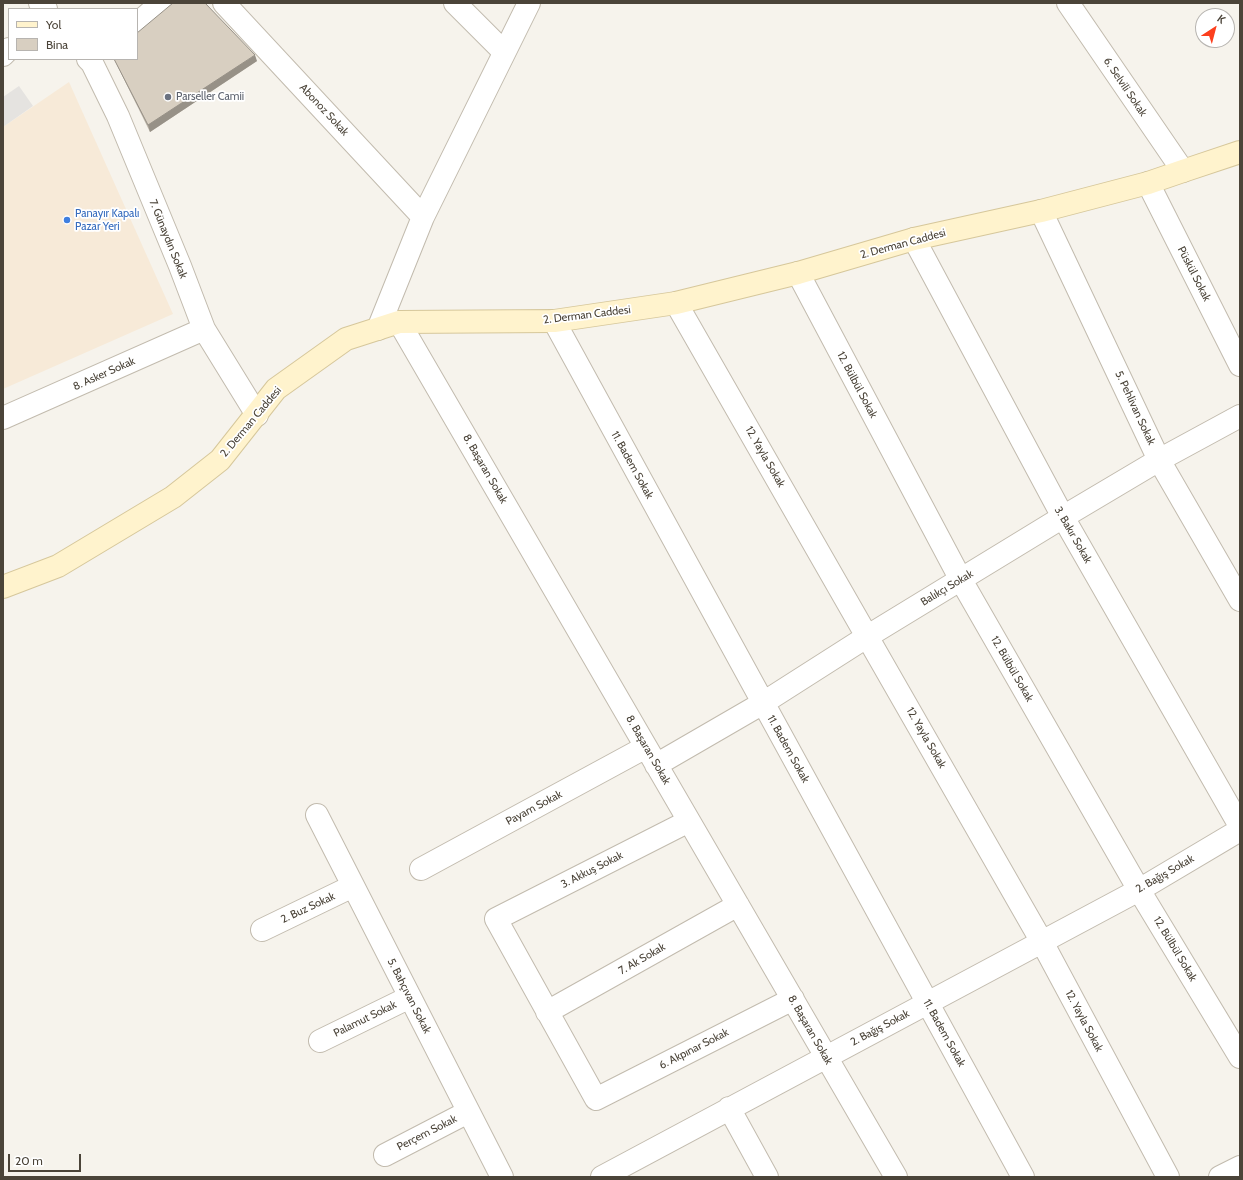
<!DOCTYPE html>
<html>
<head>
<meta charset="utf-8">
<style>
	body { margin:0 }
	#map { position:relative; width:1243px; height:1180px; overflow:hidden; background:#f6f3ec; font-family:Cabin,sans-serif }
	canvas { display:block }
	.frame { position:absolute; inset:0; border:4px solid #4b4439; pointer-events:none }
	.legend { position:absolute; left:8px; top:8px; width:130px; height:52px; box-sizing:border-box; background:#fff; border:1px solid #b7b4b0; margin:0; padding:5px 7px; list-style:none; font-size:12px; color:#4b4439 }
	.legend li { display:flex; align-items:center; gap:8px; height:20px }
	.legend b { width:20px; border:1px solid #b7b4b0 }
	.north { position:absolute; left:1195px; top:8px; width:40px; height:40px; box-sizing:border-box; background:#fff; border:1px solid #b7b4b0; border-radius:50%; rotate:36deg; font-size:11px; font-weight:700; line-height:16px; text-align:center; color:#4b4439 }
	.north::after { content:''; display:block; margin:auto; width:14px; height:18px; background:#fc3f1d; clip-path:polygon(50% 0,100% 100%,50% 72%,0 100%) }
	.scale { position:absolute; left:8px; top:1154px; width:73px; height:18px; box-sizing:border-box; border:2px solid #4b4439; border-top:0; padding-left:5px; font-size:12px; line-height:14px; white-space:nowrap; color:#4b4439; -webkit-text-stroke:3px #fff; paint-order:stroke }
</style>
</head>
<body>
<div id="map">
<canvas width="1243" height="1180"></canvas>
<div class="frame"></div>
<ul class="legend">
<li><b style="height:5px;background:#fff3cd"></b>Yol</li>
<li><b style="height:11px;background:#d8cfc1"></b>Bina</li>
</ul>
<div class="north">K</div>
<div class="scale">20 m</div>
</div>
<script>
const ctx = document.querySelector('canvas').getContext('2d');
ctx.lineJoin = 'round';
function paint(path, color) {
  ctx.fillStyle = color;
  ctx.fill(path, 'evenodd');
}
function toPath(rows) {
  const path = new Path2D();
  for (const r of rows) {
    path.moveTo(r[0], r[1]);
    for (let i = 2; i < r.length; i += 2) path.lineTo(r[i], r[i + 1]);
  }
  return path;
}
function trace(path, color, width, dash) {
  ctx.strokeStyle = color;
  ctx.lineWidth = width;
  ctx.lineCap = dash ? 'butt' : 'round';
  ctx.setLineDash(dash || []);
  ctx.stroke(path);
}
function label(font, color, halo, rows, align = 'center') {
  ctx.font = font + ' Cabin,sans-serif';
  ctx.lineWidth = 3.5;
  ctx.setLineDash([]);
  ctx.textBaseline = 'middle';
  ctx.strokeStyle = halo;
  ctx.fillStyle = color;
  for (const [text, x, y, turn = 0] of rows) {
    ctx.save();
    ctx.translate(x, y);
    ctx.rotate((+turn || 0) * Math.PI / 180);
    ctx.textAlign = isNaN(turn) ? turn : align;
    if (halo) ctx.strokeText(text, 0, 0);
    ctx.fillText(text, 0, 0);
    ctx.restore();
  }
}
const commercial = toPath([
	[69,82,173,314,3,389,3,127]
]);
const parking = toPath([
	[19,86,33,106,3,127,3,97]
]);
const street = toPath([
	[40,3,46,9],
	[224,3,423,217],
	[455,3,504,52],
	[1068,3,1183,171],
	[137,24,161,3],
	[3,55,9,49],
	[88,59,92,63,118,116,180,266,204,329,257,415],
	[1148,183,1240,365],
	[1041,211,1159,460,1240,600],
	[914,239,1063,517,1240,826],
	[798,273,961,580,1139,890,1240,1057],
	[676,303,1042,942,1168,1177],
	[554,321,1023,1177],
	[399,322,896,1177],
	[378,329,423,217,529,3],
	[3,418,204,329],
	[656,765,763,703,868,636,1063,517,1159,460,1240,416],
	[317,815,502,1177],
	[689,821,496,919,596,1099,793,999],
	[421,869,646,747],
	[262,930,353,886],
	[547,1012,738,905],
	[320,1041,410,997],
	[729,1108,767,1177],
	[385,1155,468,1112],
	[602,1177,1139,890,1240,830],
	[1220,1177,1240,1167]
]);
const secondary = toPath([
	[3,587,58,566,173,497,220,460,276,389,346,339,399,322,554,321,676,303,798,273,914,239,1041,211,1148,183,1183,171,1240,152]
]);
const wall = toPath([
	[114,59,137,59,257,61,150,132]
]);
const shadedWall = toPath([
	[255,55,257,61,150,132,148,125]
]);
const building = toPath([
	[173,3,205,3,255,55,148,125,114,59,137,59,137,33,173,3]
]);
const markers = [
	[168,97,4,"#6b7280"],
	[67,220,4,"#3f7fe0"]
];
const streetNames = [
	["6. Selvili Sokak",1125,87,56],
	["Abonoz Sokak",324,110,47],
	["7. Günaydın Sokak",168,239,68],
	["2. Derman Caddesi",903,244,-15],
	["Püskül Sokak",1194,274,63],
	["2. Derman Caddesi",587,315,-7],
	["8. Asker Sokak",104,374,-24],
	["12. Bülbül Sokak",857,385,62],
	["5. Pehlivan Sokak",1135,408,65],
	["2. Derman Caddesi",251,422,-50],
	["12. Yayla Sokak",765,457,60],
	["11. Badem Sokak",632,465,61],
	["8. Başaran Sokak",485,469,60],
	["3. Bakır Sokak",1073,535,60],
	["Balıkçı Sokak",947,588,-31],
	["12. Bülbül Sokak",1012,669,60],
	["12. Yayla Sokak",926,738,60],
	["11. Badem Sokak",788,749,61],
	["8. Başaran Sokak",648,750,60],
	["Payam Sokak",534,808,-28],
	["3. Akkuş Sokak",592,870,-27],
	["2. Bağış Sokak",1165,874,-30],
	["2. Buz Sokak",308,908,-25],
	["12. Bülbül Sokak",1175,949,59],
	["7. Ak Sokak",642,959,-30],
	["5. Bahçıvan Sokak",409,996,63],
	["Palamut Sokak",365,1019,-26],
	["12. Yayla Sokak",1084,1021,62],
	["2. Bağış Sokak",880,1028,-28],
	["8. Başaran Sokak",810,1030,60],
	["11. Badem Sokak",944,1033,61],
	["6. Akpınar Sokak",694,1049,-27],
	["Perçem Sokak",427,1133,-27]
];
const worshipNames = [
	["Parseller Camii",176,97]
];
const shopNames = [
	["Panayır Kapalı",75,214],
	["Pazar Yeri",75,227]
];
paint(commercial, '#f7ead8');
paint(parking, '#e5e3e0');
trace(street, '#c2bbae', 24);
trace(secondary, '#d6c79b', 24);
trace(street, '#fff', 22);
trace(secondary, '#fff3cd', 22);
paint(wall, '#bab2a6');
paint(shadedWall, '#979187');
paint(building, '#d8cfc1');
trace(building, '#979187', 1);
for (const [x, y, r, color] of markers) {
  const dot = new Path2D();
  dot.arc(x, y, r, 0, 2 * Math.PI);
  ctx.fillStyle = color;
  ctx.fill(dot);
  trace(dot, '#fff', 1.5);
}
label('11px', '#4b4439', '#fff', streetNames);
label('11px', '#5b616d', '#fff', worshipNames, 'left');
label('11px', '#366cbe', '#fff', shopNames, 'left');
</script>
</body>
</html>
